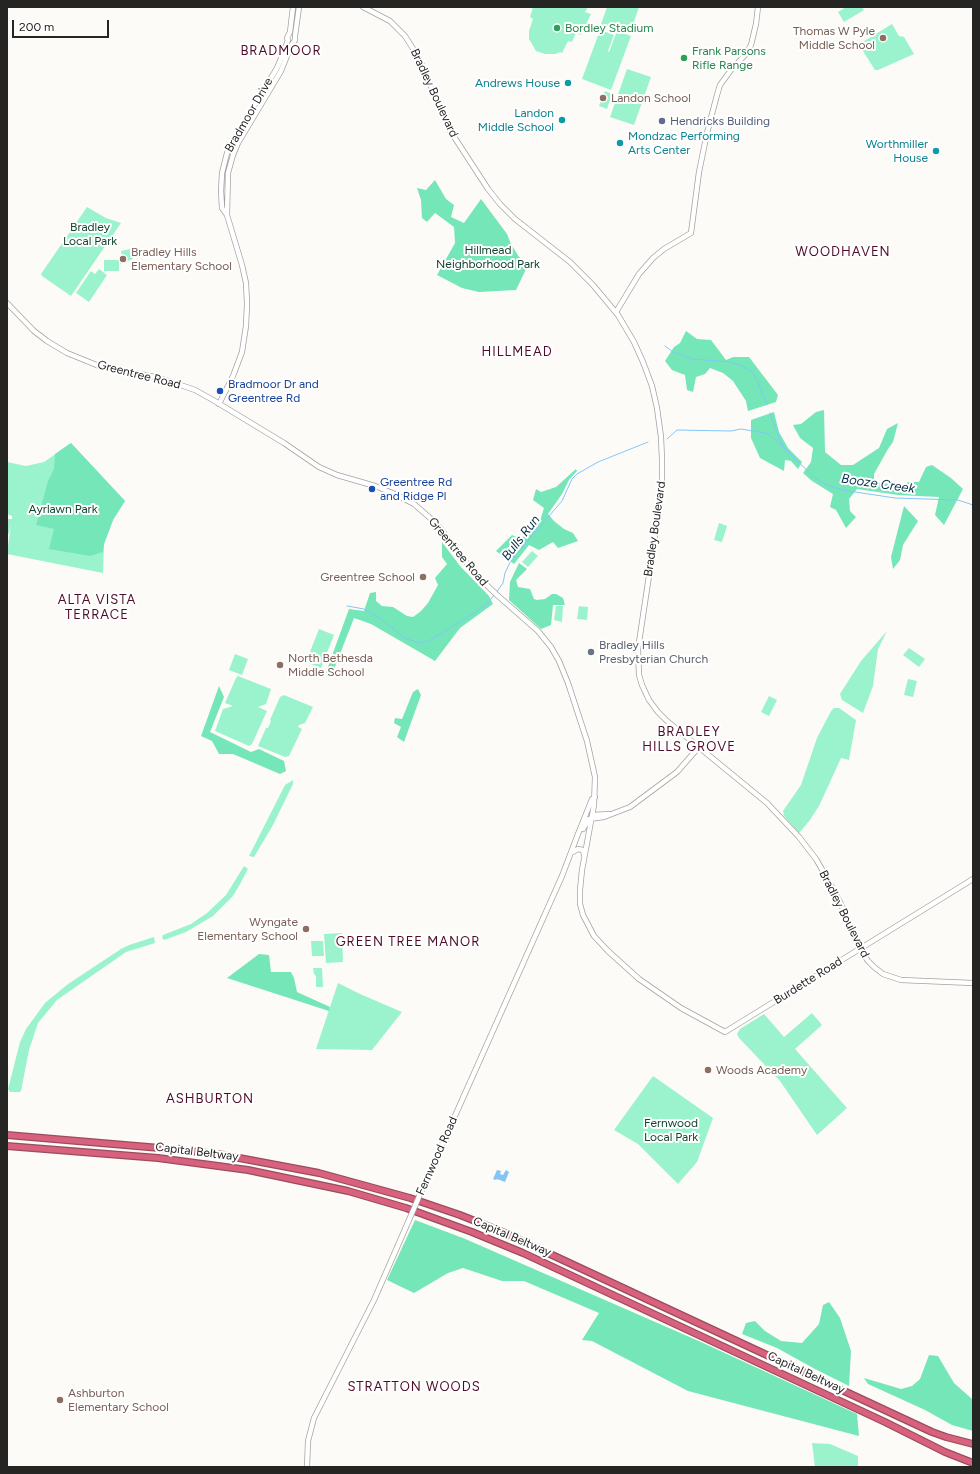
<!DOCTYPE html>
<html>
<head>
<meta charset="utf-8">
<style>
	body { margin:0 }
	#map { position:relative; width:980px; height:1474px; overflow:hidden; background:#fcfbf7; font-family:Figtree,sans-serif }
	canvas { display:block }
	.frame { position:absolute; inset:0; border:8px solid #252524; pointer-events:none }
	.scale { position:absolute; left:12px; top:20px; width:97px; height:18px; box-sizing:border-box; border:2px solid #252524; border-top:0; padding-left:5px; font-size:12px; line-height:14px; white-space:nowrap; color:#252524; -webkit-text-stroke:3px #fff; paint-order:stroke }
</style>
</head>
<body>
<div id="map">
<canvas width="980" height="1474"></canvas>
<div class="frame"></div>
<div class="scale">200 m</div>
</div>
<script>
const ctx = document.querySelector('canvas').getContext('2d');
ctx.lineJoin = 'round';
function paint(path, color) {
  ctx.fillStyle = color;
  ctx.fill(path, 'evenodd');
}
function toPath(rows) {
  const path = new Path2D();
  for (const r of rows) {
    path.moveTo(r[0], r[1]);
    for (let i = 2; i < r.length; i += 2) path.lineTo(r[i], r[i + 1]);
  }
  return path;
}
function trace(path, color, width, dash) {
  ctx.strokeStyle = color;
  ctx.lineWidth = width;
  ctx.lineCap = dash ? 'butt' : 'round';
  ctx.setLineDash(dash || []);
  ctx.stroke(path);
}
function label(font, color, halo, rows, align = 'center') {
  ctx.font = font + ' Figtree,sans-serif';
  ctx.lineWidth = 4;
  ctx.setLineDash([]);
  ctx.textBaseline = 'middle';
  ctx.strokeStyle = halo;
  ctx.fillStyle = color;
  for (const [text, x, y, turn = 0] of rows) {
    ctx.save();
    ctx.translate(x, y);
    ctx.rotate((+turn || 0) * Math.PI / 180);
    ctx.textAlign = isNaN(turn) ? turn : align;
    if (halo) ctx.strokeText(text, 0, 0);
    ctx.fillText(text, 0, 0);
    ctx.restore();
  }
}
const green = toPath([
	[533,7,588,7,585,12,591,14,581,35,576,33,572,42,568,41,562,53,560,52,555,54,545,54,536,51,529,39,529,31,533,19,530,17],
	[607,7,639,7,630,34,601,24],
	[846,7,862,7,864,10,844,22,838,12],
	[892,24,899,36,904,37,914,54,878,70,875,70,861,48,863,46,861,43],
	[600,30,614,35,608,51,609,52,617,31,631,36,611,90,582,79],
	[627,69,651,77,634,125,610,117],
	[605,91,612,94,607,109,599,106],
	[87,207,106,218,121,223,71,296,42,276,41,274],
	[130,249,133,259,120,264,122,258,121,251],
	[104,260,119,260,119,271,104,271],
	[99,269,107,275,89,302,76,293,91,271,95,274],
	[71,443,125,501,113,520,104,544,103,573,7,554,11,524,9,534,7,533,7,519,12,519,12,516,7,514,7,462,26,466,44,462],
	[719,523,727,526,722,542,714,540],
	[532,551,538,556,528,567,522,562],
	[556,606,563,606,562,622,554,620],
	[579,606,588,607,587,620,577,619],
	[319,629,334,635,321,668,306,662],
	[887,631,878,649,873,686,863,713,842,700,840,694,861,661],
	[909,648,925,659,919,667,903,655],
	[235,654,248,659,242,675,229,670],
	[238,676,271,689,266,704,258,707,267,711,252,744,249,746,215,731,223,709,233,706,225,703,236,678],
	[908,679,917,681,913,697,904,695],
	[284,695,313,707,305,723,299,725,298,727,302,729,289,756,285,757,258,746,266,728,268,728,271,721,270,720,280,697],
	[769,696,777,700,769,716,761,712],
	[834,708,839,708,856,720,849,760,841,758,819,806,810,820,799,833,784,816,783,811,801,785,817,738,831,711],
	[293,780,293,784,273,825,254,857,249,856,285,785],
	[244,866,248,869,240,884,233,896,213,916,186,932,164,940,162,938,163,935,191,924,207,913,226,895],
	[342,933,343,962,326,963,324,934],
	[154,937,155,943,126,952,57,1000,38,1023,29,1050,21,1091,20,1092,10,1092,8,1089,20,1042,26,1029,45,1003,68,984,121,949,129,945],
	[311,941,323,941,324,956,312,956],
	[313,968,322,968,323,987,316,987,316,976,314,974],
	[338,983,360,994,402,1012,372,1050,316,1049],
	[812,1013,822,1025,795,1049,847,1108,817,1135,780,1081,739,1038,737,1034,740,1029,764,1014,784,1037],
	[653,1076,713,1118,697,1162,678,1184,638,1144,614,1130],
	[812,1443,830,1444,858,1456,858,1467,815,1467]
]);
const forest = toPath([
	[435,180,446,199,454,205,451,217,464,223,481,199,507,234,511,244,519,257,529,263,516,290,479,292,462,288,437,275,455,243,454,227,435,213,427,222,422,218,421,200,417,188,426,190],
	[686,331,697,339,711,340,726,360,733,357,749,357,778,395,776,402,748,411,746,401,733,381,723,373,710,368,705,374,696,377,693,392,687,390,685,375,672,370,665,361,674,347,680,343],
	[824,410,825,452,841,465,853,465,879,448,887,429,898,423,893,442,888,449,874,474,874,482,904,486,908,482,919,482,926,467,932,465,951,478,963,489,944,525,935,515,939,497,898,495,857,489,849,499,850,511,856,517,846,528,836,510,830,507,833,494,812,481,803,473,811,462,813,448,800,438,793,425,801,424,816,412],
	[774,412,779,432,788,448,802,462,798,469,791,461,785,460,784,471,760,458,751,438,751,420],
	[71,443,125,501,113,520,104,544,103,552,90,556,49,549,54,529,36,525,48,481,54,469,55,454],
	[576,469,577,471,569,480,562,494,548,514,554,521,564,529,573,533,578,541,558,548,553,542,539,550,529,545,514,564,496,551,512,535,521,539,540,521,544,508,533,500,536,489,541,492,556,487],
	[904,506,918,521,903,545,900,560,893,569,891,557],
	[442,542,460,566,489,596,493,604,460,628,435,661,371,624,354,618,331,677,325,675,349,609,364,611,370,593,376,592,376,601,382,606,393,607,407,616,413,617,421,611,428,603,438,585,435,578,447,564,442,557],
	[519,563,527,569,516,580,518,587,530,589,534,599,537,600,545,599,552,594,556,594,563,598,565,605,553,605,551,625,541,629,509,600,510,582],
	[219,686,224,697,210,732,251,752,259,749,284,761,286,771,280,774,233,754,219,754,212,741,201,736],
	[418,689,421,695,404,742,397,737,401,727,394,723,395,718,402,719,413,692],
	[259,954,269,955,271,972,291,972,294,978,297,992,330,1007,329,1011,227,978],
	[415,1220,463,1238,701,1342,857,1414,859,1436,688,1391,592,1341,582,1340,599,1313,524,1281,502,1281,463,1268,448,1273,414,1293,387,1280],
	[829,1302,840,1318,851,1351,849,1386,815,1369,777,1348,742,1334,746,1323,755,1321,765,1331,781,1341,802,1343,819,1324,823,1305],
	[929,1355,938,1356,954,1383,972,1399,973,1431,952,1425,925,1410,868,1384,864,1378,901,1389,912,1386,920,1379]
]);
const water = toPath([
	[497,1170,501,1171,500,1174,503,1175,506,1170,509,1172,505,1182,497,1179,496,1180,493,1179]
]);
const stream = toPath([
	[665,346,673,352,692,359,730,362,742,366,752,372,756,378,767,405],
	[770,413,781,443,786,450,815,478,825,484,842,490,895,498,958,500,973,505],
	[667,439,677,430,731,431,741,429,765,433,770,435,785,449],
	[496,593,503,583,505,573,511,560,562,501,572,479,577,474,598,462,648,442],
	[347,606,364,609,384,621,404,638,419,643,429,641,476,612,488,603,494,595]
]);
const secondary = toPath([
	[363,7,390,21,405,36,419,58,449,129,488,189,500,204,515,219,570,262,593,285,618,315,634,342,643,362,652,386,657,408,661,437,662,460,662,484,659,509,638,649,639,675,642,685,649,700,658,712,667,721,767,803,799,837,816,859,828,880,840,902,860,949,868,961,874,967,883,974,901,980,973,983],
	[227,215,228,173,233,155,238,143,281,71,291,46,295,40,295,36,299,7],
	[7,303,34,331,47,341,67,353,99,366,160,378,195,390,213,400,284,443,319,467,337,475,375,486,395,494,414,504,437,524,475,574,497,595,538,631,551,647,559,661,568,683,587,741,595,777,594,805,582,870,580,890,580,904,583,915,594,936,608,951,639,979,681,1008,725,1032,973,879],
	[616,312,639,274,653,258,664,249,691,233,699,172,707,133,717,95,720,85,731,70,745,55,751,45,756,24,758,7],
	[219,404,233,376,242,352,246,326,247,304,246,283,242,265,227,215,222,208,221,191,222,173,227,153,233,141,277,68,283,54,288,40,287,38,290,32,293,7],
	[592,815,610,814],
	[583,829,589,819,604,817,630,807,677,772,699,747],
	[571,853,578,849,583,850,584,855],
	[421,1192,562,876,578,834,592,799,595,797],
	[307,1467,308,1441,314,1418,374,1300,409,1220]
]);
const highway = toPath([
	[7,1135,160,1148,218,1154,319,1173,410,1198,460,1215,505,1233,932,1432,946,1437,973,1444],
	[7,1146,158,1158,248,1170,348,1191,406,1208,472,1232,523,1253,885,1422,945,1452,973,1463]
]);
const secondaryBridge = toPath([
	[409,1220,421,1192]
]);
const markers = [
	[557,28,4,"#2e9e5b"],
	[883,38,4,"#8d6e63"],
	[684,58,4,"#2e9e5b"],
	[568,83,4,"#0f9aa8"],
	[603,98,4,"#8d6e63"],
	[562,120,4,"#0f9aa8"],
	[662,121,4,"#5c6f8a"],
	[620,143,4,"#0f9aa8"],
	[936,151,4,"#0f9aa8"],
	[123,259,4,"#8d6e63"],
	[220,391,4,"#1a4fb4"],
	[372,489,4,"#1a4fb4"],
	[423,577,4,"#8d6e63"],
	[591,652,4,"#6b7280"],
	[280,665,4,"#8d6e63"],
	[306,929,4,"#8d6e63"],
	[708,1070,4,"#8d6e63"],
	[60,1400,4,"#8d6e63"]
];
const leisureNames = [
	["Bordley Stadium",565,28],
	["Frank Parsons",692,51],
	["Rifle Range",692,65]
];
const educationNames = [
	["Thomas W Pyle",875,31,"right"],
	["Middle School",875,45,"right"],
	["Landon School",611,98],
	["Bradley Hills",131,252],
	["Elementary School",131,266],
	["Greentree School",415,577,"right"],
	["North Bethesda",288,658],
	["Middle School",288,672],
	["Wyngate",298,922,"right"],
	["Elementary School",298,936,"right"],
	["Woods Academy",716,1070],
	["Ashburton",68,1393],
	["Elementary School",68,1407]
];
const cultureNames = [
	["Andrews House",560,83],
	["Landon",554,113],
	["Middle School",554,127],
	["Mondzac Performing",628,136,"left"],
	["Arts Center",628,150,"left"],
	["Worthmiller",928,144],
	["House",928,158]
];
const streetNames = [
	["Bradley Boulevard",434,93,65],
	["Bradmoor Drive",249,115,-60],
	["Greentree Road",139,375,14],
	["Bradley Boulevard",655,529,-82],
	["Greentree Road",458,552,50],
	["Bradley Boulevard",844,914,63],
	["Burdette Road",808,981,-32],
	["Capital Beltway",197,1152,7],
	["Fernwood Road",437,1156,-66],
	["Capital Beltway",512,1237,23],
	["Capital Beltway",806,1373,25]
];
const serviceNames = [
	["Hendricks Building",670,121]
];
const parkNames = [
	["Bradley",90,227],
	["Local Park",90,241],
	["Hillmead",488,250],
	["Neighborhood Park",488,264],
	["Ayrlawn Park",63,509],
	["Fernwood",671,1123],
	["Local Park",671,1137]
];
const transitNames = [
	["Bradmoor Dr and",228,384],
	["Greentree Rd",228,398],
	["Greentree Rd",380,482],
	["and Ridge Pl",380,496]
];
const worshipNames = [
	["Bradley Hills",599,645],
	["Presbyterian Church",599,659]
];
const neighbourhoodNames = [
	["BRADMOOR",281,51],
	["WOODHAVEN",843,252],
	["HILLMEAD",517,352],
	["ALTA VISTA",97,600],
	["TERRACE",97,615],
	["BRADLEY",689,732],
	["HILLS GROVE",689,747],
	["GREEN TREE MANOR",408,942],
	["ASHBURTON",210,1099],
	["STRATTON WOODS",414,1387]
];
const waterNames = [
	["Booze Creek",878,484,8],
	["Bulls Run",521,538,-52]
];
paint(green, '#9bf3cd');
paint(forest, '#75e6b8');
paint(water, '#82c6f8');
trace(stream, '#82c6f8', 1);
trace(secondary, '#a4a3a0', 6);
trace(highway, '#994c5e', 8);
trace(secondary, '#fff', 4.5);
trace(highway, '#d8617d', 5.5);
trace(secondaryBridge, '#a4a3a0', 6, []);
trace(secondaryBridge, '#fff', 4.5);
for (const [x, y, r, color] of markers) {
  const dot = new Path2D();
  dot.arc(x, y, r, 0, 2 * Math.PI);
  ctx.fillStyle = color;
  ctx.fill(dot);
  trace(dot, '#fff', 1.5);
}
label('12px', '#27864d', '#fff', leisureNames, 'left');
label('12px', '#785e54', '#fff', educationNames, 'left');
label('12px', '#0d838f', '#fff', cultureNames, 'right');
label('12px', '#252524', '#fff', streetNames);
label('12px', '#4e5e75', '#fff', serviceNames, 'left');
label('12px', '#124331', '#fff', parkNames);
label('12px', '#164399', '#fff', transitNames, 'left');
label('12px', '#5b616d', '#fff', worshipNames, 'left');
ctx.letterSpacing = '1px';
label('13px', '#4f0c28', '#fff', neighbourhoodNames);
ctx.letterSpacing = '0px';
label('italic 13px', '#062e46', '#fff', waterNames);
</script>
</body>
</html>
